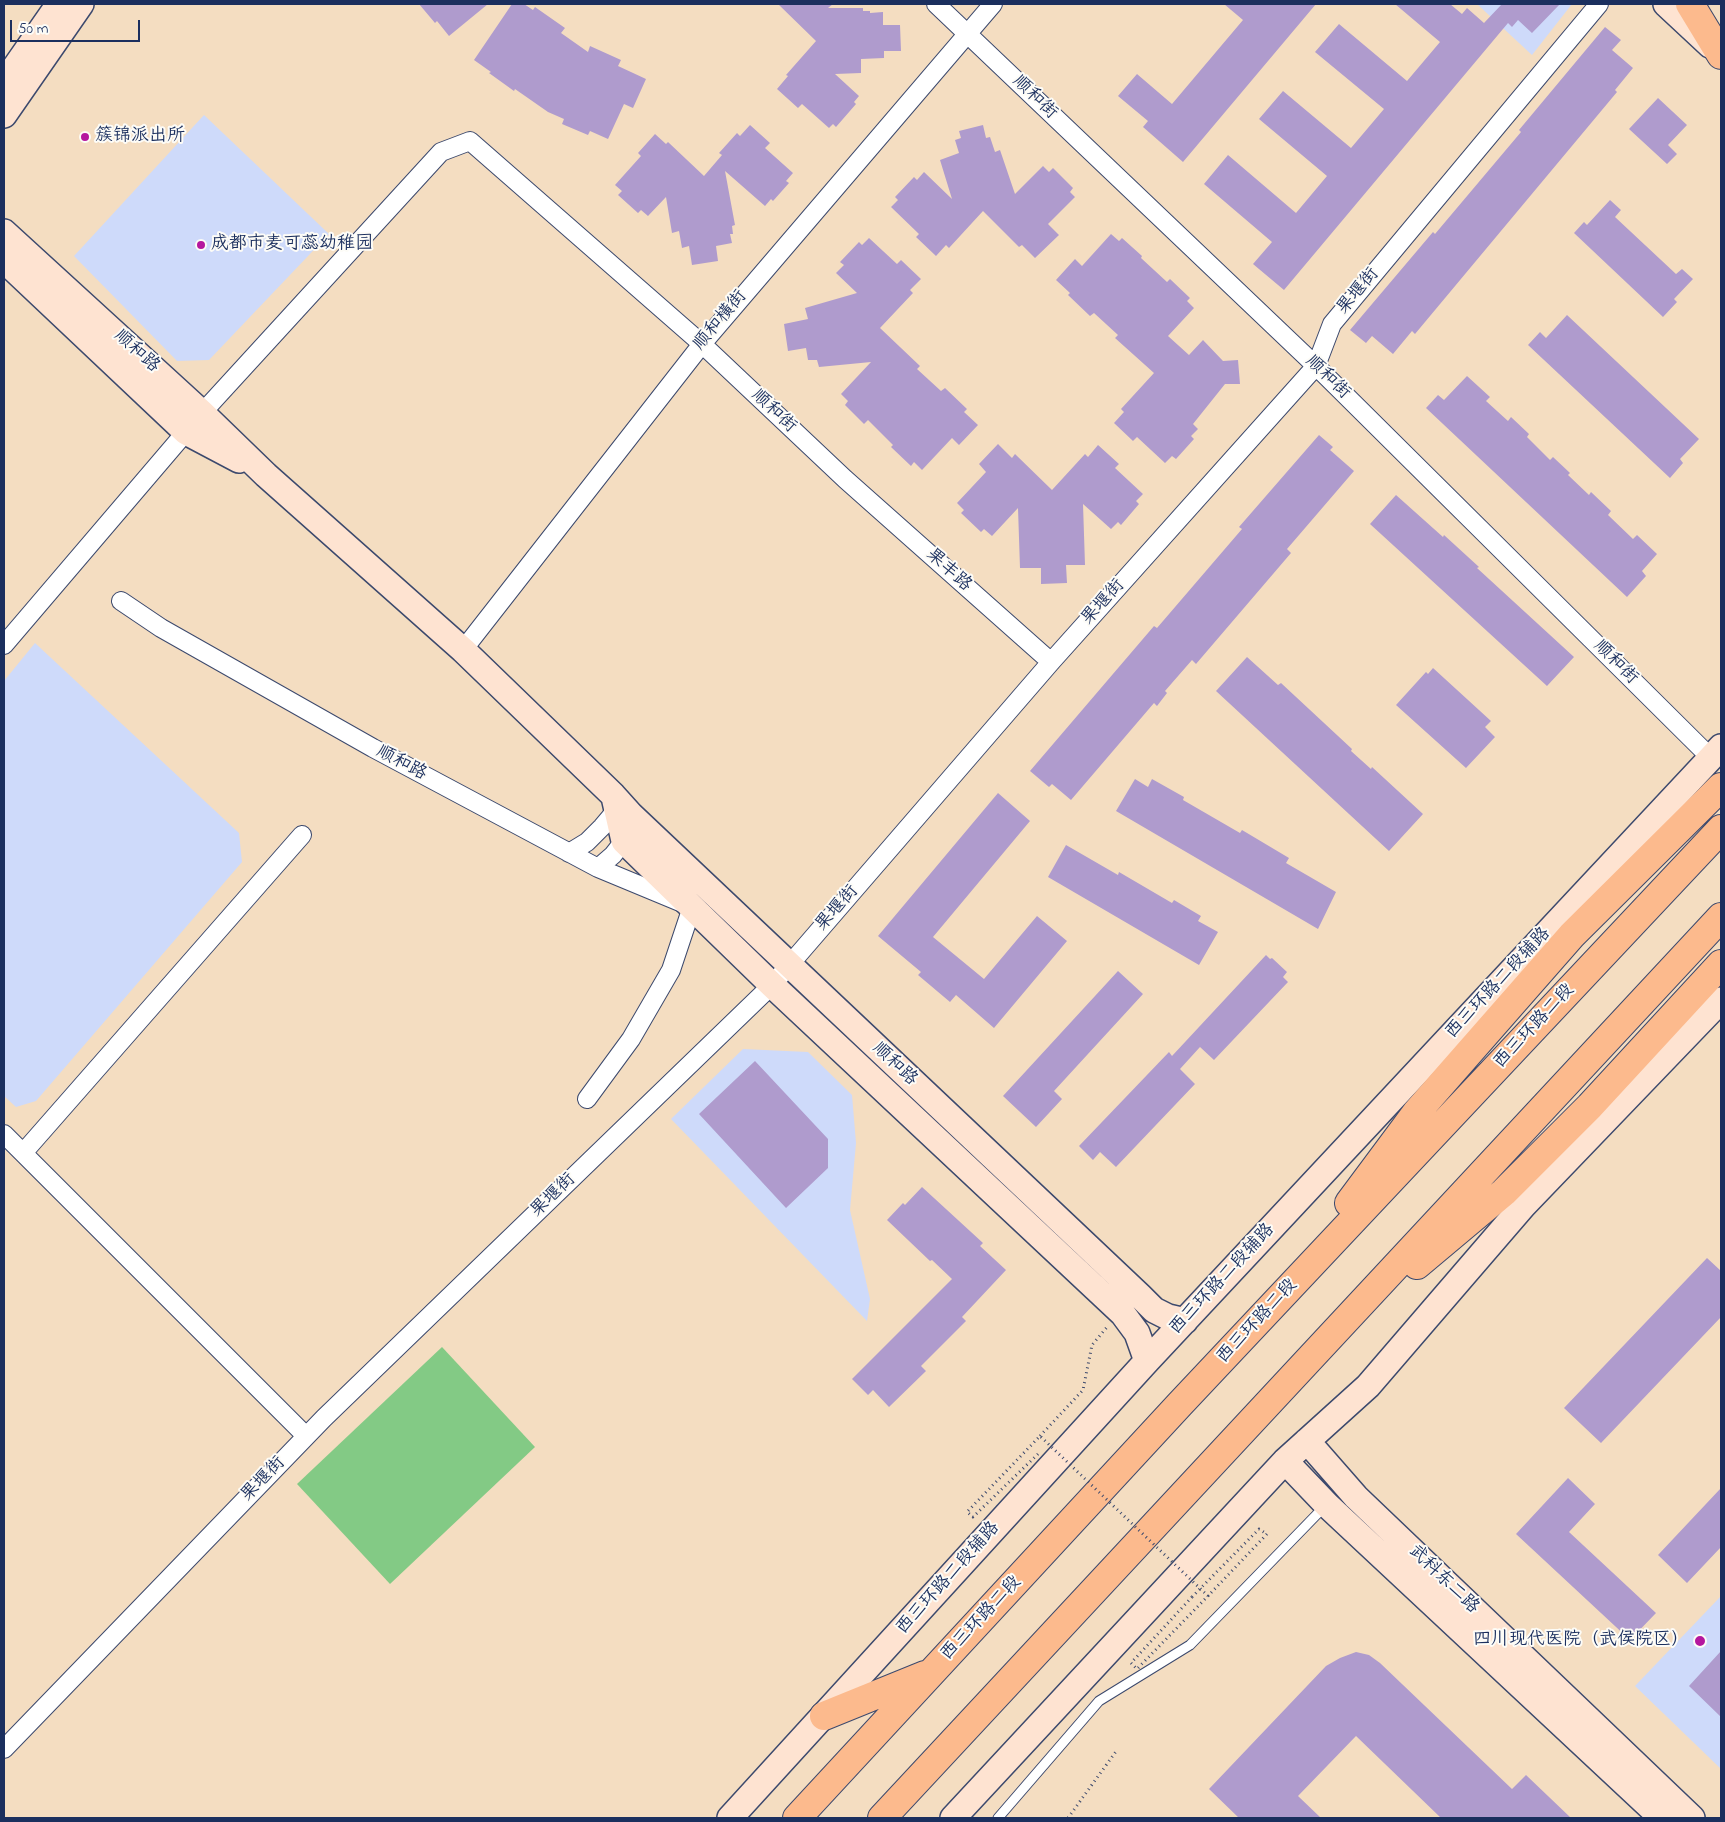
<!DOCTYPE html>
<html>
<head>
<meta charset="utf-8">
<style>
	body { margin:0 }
	#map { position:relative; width:1725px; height:1822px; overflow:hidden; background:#f4ddc1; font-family:"Indie Flower",sans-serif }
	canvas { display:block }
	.frame { position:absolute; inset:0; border:5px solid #1b2f5e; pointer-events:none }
	.scale { position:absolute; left:10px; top:20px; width:130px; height:22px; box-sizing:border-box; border:2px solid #1b2f5e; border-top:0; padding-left:6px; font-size:15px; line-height:18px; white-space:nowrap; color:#1b2f5e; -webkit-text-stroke:4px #fdfcf7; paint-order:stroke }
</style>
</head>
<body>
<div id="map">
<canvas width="1725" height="1822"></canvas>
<div class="frame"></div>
<div class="scale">50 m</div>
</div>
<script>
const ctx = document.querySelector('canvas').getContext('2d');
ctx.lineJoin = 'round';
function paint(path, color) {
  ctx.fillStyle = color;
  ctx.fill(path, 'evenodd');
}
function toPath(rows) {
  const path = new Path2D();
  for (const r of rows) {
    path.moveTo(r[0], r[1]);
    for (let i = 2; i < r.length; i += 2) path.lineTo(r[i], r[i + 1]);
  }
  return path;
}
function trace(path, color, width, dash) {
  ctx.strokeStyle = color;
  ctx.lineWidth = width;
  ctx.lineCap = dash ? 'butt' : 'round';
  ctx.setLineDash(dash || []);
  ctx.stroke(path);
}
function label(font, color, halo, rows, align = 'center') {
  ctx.font = font + ' "Indie Flower","LXGW WenKai TC",sans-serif';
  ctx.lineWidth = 4;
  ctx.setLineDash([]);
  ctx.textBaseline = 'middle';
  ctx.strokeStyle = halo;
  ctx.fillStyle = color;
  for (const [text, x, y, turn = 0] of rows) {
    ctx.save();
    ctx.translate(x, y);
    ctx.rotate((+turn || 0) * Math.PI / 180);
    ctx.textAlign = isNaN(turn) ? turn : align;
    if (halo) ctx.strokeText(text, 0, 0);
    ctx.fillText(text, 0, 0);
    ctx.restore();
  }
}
const built = toPath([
	[1477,4,1572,4,1532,55],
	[204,115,329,234,209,360,177,361,74,256],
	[35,643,239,833,242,862,36,1101,16,1107,4,1096,4,681],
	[743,1049,808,1052,852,1095,856,1143,850,1210,870,1299,867,1321,671,1119],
	[1721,1596,1721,1769,1635,1686]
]);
const green = toPath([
	[442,1347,535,1447,390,1584,297,1484]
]);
const building = toPath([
	[419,4,488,4,449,36,437,21,435,23],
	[512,4,524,4,533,10,535,7,565,28,561,33,588,52,590,46,621,60,618,66,646,79,633,108,624,104,608,139,590,131,588,135,562,124,564,119,548,112,515,89,514,91,489,73,491,72,474,60],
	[778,4,833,4,828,8,863,8,863,11,870,11,870,13,883,12,883,25,900,25,901,51,884,51,884,58,861,59,861,73,835,74,859,96,854,102,856,104,836,127,833,124,829,128,802,104,798,108,777,89,788,76,786,75,816,41],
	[1224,4,1316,4,1183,162,1143,127,1148,121,1118,96,1137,74,1172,104,1243,20],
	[1395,4,1450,4,1462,14,1467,8,1484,23,1502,4,1560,4,1532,33,1518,20,1512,27,1508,23,1284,290,1253,264,1272,242,1204,184,1228,155,1296,213,1327,176,1259,119,1283,91,1351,148,1384,109,1315,52,1339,24,1407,81,1440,42],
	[1605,27,1621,40,1612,50,1633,68,1615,90,1617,92,1415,334,1412,331,1393,354,1372,336,1366,343,1350,330,1433,232,1435,234,1521,132,1519,130],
	[1658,98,1687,125,1668,145,1677,154,1667,164,1629,129],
	[750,125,770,143,765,148,793,173,786,181,789,183,773,201,771,199,765,206,725,171,735,225,732,226,733,234,730,234,732,243,716,246,718,261,692,265,689,246,682,248,679,231,672,233,666,197,648,216,641,210,638,213,618,195,622,191,615,185,641,156,638,153,655,134,666,144,668,142,704,176,722,155,719,153,737,133,740,136],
	[983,125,986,138,990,137,995,152,1000,150,1015,194,1043,166,1049,172,1053,168,1073,188,1070,192,1075,197,1048,224,1059,235,1035,258,1022,245,1019,247,983,211,949,248,946,245,936,256,916,237,919,234,891,207,898,200,895,197,914,177,917,180,924,172,952,199,940,160,959,153,955,140,961,138,959,131],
	[1610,200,1621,210,1615,217,1676,274,1682,269,1693,279,1674,299,1677,302,1663,317,1574,233,1584,222,1587,225],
	[1111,234,1119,241,1122,238,1142,256,1141,258,1167,282,1170,279,1190,298,1187,301,1194,308,1168,336,1189,355,1203,340,1223,361,1238,360,1240,384,1225,384,1193,424,1198,429,1191,436,1194,439,1176,459,1172,456,1165,463,1137,437,1133,441,1114,423,1124,412,1121,409,1154,373,1115,338,1118,335,1094,313,1090,316,1068,295,1070,293,1056,280,1075,259,1082,266],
	[869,238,897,264,901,260,921,279,910,290,913,293,880,328,920,366,917,369,941,391,945,388,967,409,964,412,978,425,959,445,952,438,922,470,914,462,911,466,891,447,893,445,868,420,864,424,845,405,848,401,841,394,871,362,819,367,817,360,808,360,806,348,788,351,784,324,808,319,805,308,857,293,836,273,844,265,840,262,859,242,862,245],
	[1567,315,1699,439,1680,459,1683,463,1670,478,1528,345,1540,332,1546,338],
	[1467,376,1490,397,1486,401,1508,421,1511,417,1529,434,1527,437,1550,460,1553,457,1570,473,1568,475,1589,495,1591,492,1611,511,1608,515,1633,539,1637,535,1657,554,1642,571,1646,576,1627,597,1426,408,1438,395,1444,400],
	[1319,435,1333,447,1330,450,1354,471,1287,549,1291,553,1196,664,1192,660,1165,691,1167,693,1157,706,1154,703,1071,800,1052,784,1049,787,1030,771,1154,626,1157,628,1242,529,1239,527],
	[998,444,1012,458,1015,454,1052,490,1085,454,1088,457,1098,445,1119,464,1115,468,1143,494,1136,501,1139,504,1121,525,1118,522,1111,529,1083,504,1085,565,1066,565,1067,583,1041,584,1041,568,1020,568,1018,508,992,536,984,529,981,532,961,513,964,510,957,503,986,472,979,464],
	[1396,495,1443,537,1444,535,1479,567,1477,568,1574,657,1547,686,1370,524],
	[1247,657,1278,685,1281,683,1352,749,1351,751,1371,769,1372,767,1423,814,1389,851,1216,691],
	[1433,668,1491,721,1485,727,1495,737,1466,768,1396,705,1426,672,1428,674],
	[1135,779,1148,787,1152,779,1184,797,1183,800,1240,833,1242,830,1289,858,1286,863,1336,892,1318,929,1116,811],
	[998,793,1030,821,933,937,984,979,1037,916,1067,941,994,1028,956,995,950,1002,918,975,921,972,878,936],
	[1066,845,1118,875,1119,872,1172,903,1174,900,1201,916,1198,921,1218,932,1199,965,1048,877],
	[1266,955,1270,959,1272,958,1287,972,1283,977,1288,982,1214,1060,1200,1047,1180,1069,1195,1084,1116,1167,1100,1152,1093,1160,1079,1146,1169,1052,1172,1056],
	[1118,971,1143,994,1054,1091,1062,1099,1036,1127,1003,1096],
	[755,1061,828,1139,828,1168,786,1208,699,1114],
	[922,1187,983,1243,980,1246,1006,1270,962,1317,966,1321,921,1366,926,1371,889,1407,873,1390,868,1395,852,1379,952,1279,932,1260,930,1261,887,1220,903,1203,905,1205],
	[1707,1258,1721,1271,1721,1317,1601,1443,1564,1408],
	[1568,1478,1595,1504,1569,1532,1656,1613,1630,1640,1516,1534],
	[1721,1488,1721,1547,1687,1583,1658,1555],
	[1721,1651,1721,1717,1689,1686],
	[1356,1652,1369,1655,1380,1663,1512,1789,1526,1775,1571,1818,1441,1818,1356,1736,1298,1796,1321,1818,1239,1818,1209,1789,1326,1666,1340,1658]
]);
const path = toPath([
	[1040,1436,1083,1390,1092,1345,1108,1326],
	[1192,1597,1259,1529,1267,1534,1208,1596],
	[1068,1818,1117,1750]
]);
const lane = toPath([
	[998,1818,1099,1701,1190,1645,1325,1506]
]);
const street = toPath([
	[936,4,1316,366,1711,758],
	[121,601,161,628,373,748,598,868,692,907,671,970,631,1039,587,1099],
	[4,645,202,413,441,152,470,141,702,344,845,479,1051,662],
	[463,650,702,344,993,4],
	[569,853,587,842,602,827,613,814,613,800],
	[598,868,613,855,624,841,628,830],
	[4,1134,306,1436],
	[23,1153,302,835],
	[4,1749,324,1418,772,985,1051,662,1316,366,1332,324,1599,4]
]);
const secondary = toPath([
	[1666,4,1710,45],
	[4,83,59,4],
	[4,115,81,4],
	[4,232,202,413,266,475,463,650,613,795,631,815,1140,1296,1154,1310,1168,1317,1185,1321],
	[4,260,186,432,239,460],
	[614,797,624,841,772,985,1123,1314,1137,1333,1147,1361],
	[1307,1441,1356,1497,1692,1818],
	[1285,1461,1327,1505,1662,1818],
	[730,1818,1147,1361,1721,747],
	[953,1818,1285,1461,1368,1386,1523,1206,1721,1000]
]);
const highway = toPath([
	[1690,4,1721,55],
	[1349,1203,1416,1113,1572,935,1721,787],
	[1417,1265,1504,1192,1590,1106,1721,964],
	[824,1716,925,1675],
	[797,1818,1180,1404,1721,829],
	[882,1818,1721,917]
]);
const pathBridge = toPath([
	[1038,1454,973,1517,967,1512,1040,1436,1208,1596,1137,1669,1131,1663,1192,1597]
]);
const markers = [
	[85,137,5,"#b5179e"],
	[201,245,5,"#b5179e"],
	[1700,1641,6,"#b5179e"]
];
const streetNames = [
	["顺和街",1034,98,44],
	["果堰街",1359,292,-50],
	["顺和横街",721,321,-50],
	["顺和路",136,352,42],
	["顺和街",1327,378,44],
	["顺和街",773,412,43],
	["果丰路",948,571,42],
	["果堰街",1104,603,-48],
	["顺和街",1615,663,45],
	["顺和路",401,764,28],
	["果堰街",838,909,-49],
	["西三环路二段辅路",1499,984,-47],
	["西三环路二段",1535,1027,-47],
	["顺和路",894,1065,43],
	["果堰街",554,1196,-44],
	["西三环路二段辅路",1223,1280,-47],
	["西三环路二段",1258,1322,-47],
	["果堰街",264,1480,-46],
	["西三环路二段辅路",949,1579,-48],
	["武科东二路",1443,1580,44],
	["西三环路二段",982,1619,-47]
];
const poiNames = [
	["簇锦派出所",95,137],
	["成都市麦可蕊幼稚园",211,245],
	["四川现代医院（武侯院区）",1689,1641,"right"]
];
paint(built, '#cedafa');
paint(green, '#83ca85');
paint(building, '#af9bcd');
trace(lane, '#3c496d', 11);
trace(street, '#3c496d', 20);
trace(secondary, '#3c496d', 28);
trace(highway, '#3c496d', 30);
trace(path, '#3c496d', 3, [1, 4]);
trace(lane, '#fff', 9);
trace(street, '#fff', 18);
trace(secondary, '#fee3d1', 25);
trace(highway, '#fcba8d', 28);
trace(pathBridge, '#3c496d', 3, [1, 4]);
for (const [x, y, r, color] of markers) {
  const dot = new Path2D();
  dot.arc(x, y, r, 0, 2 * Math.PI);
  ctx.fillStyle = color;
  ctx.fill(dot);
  trace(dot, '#fdfcf7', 2);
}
label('18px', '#1b2f5e', '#fdfcf7', streetNames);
label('18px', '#1b2f5e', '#fdfcf7', poiNames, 'left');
</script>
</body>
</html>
